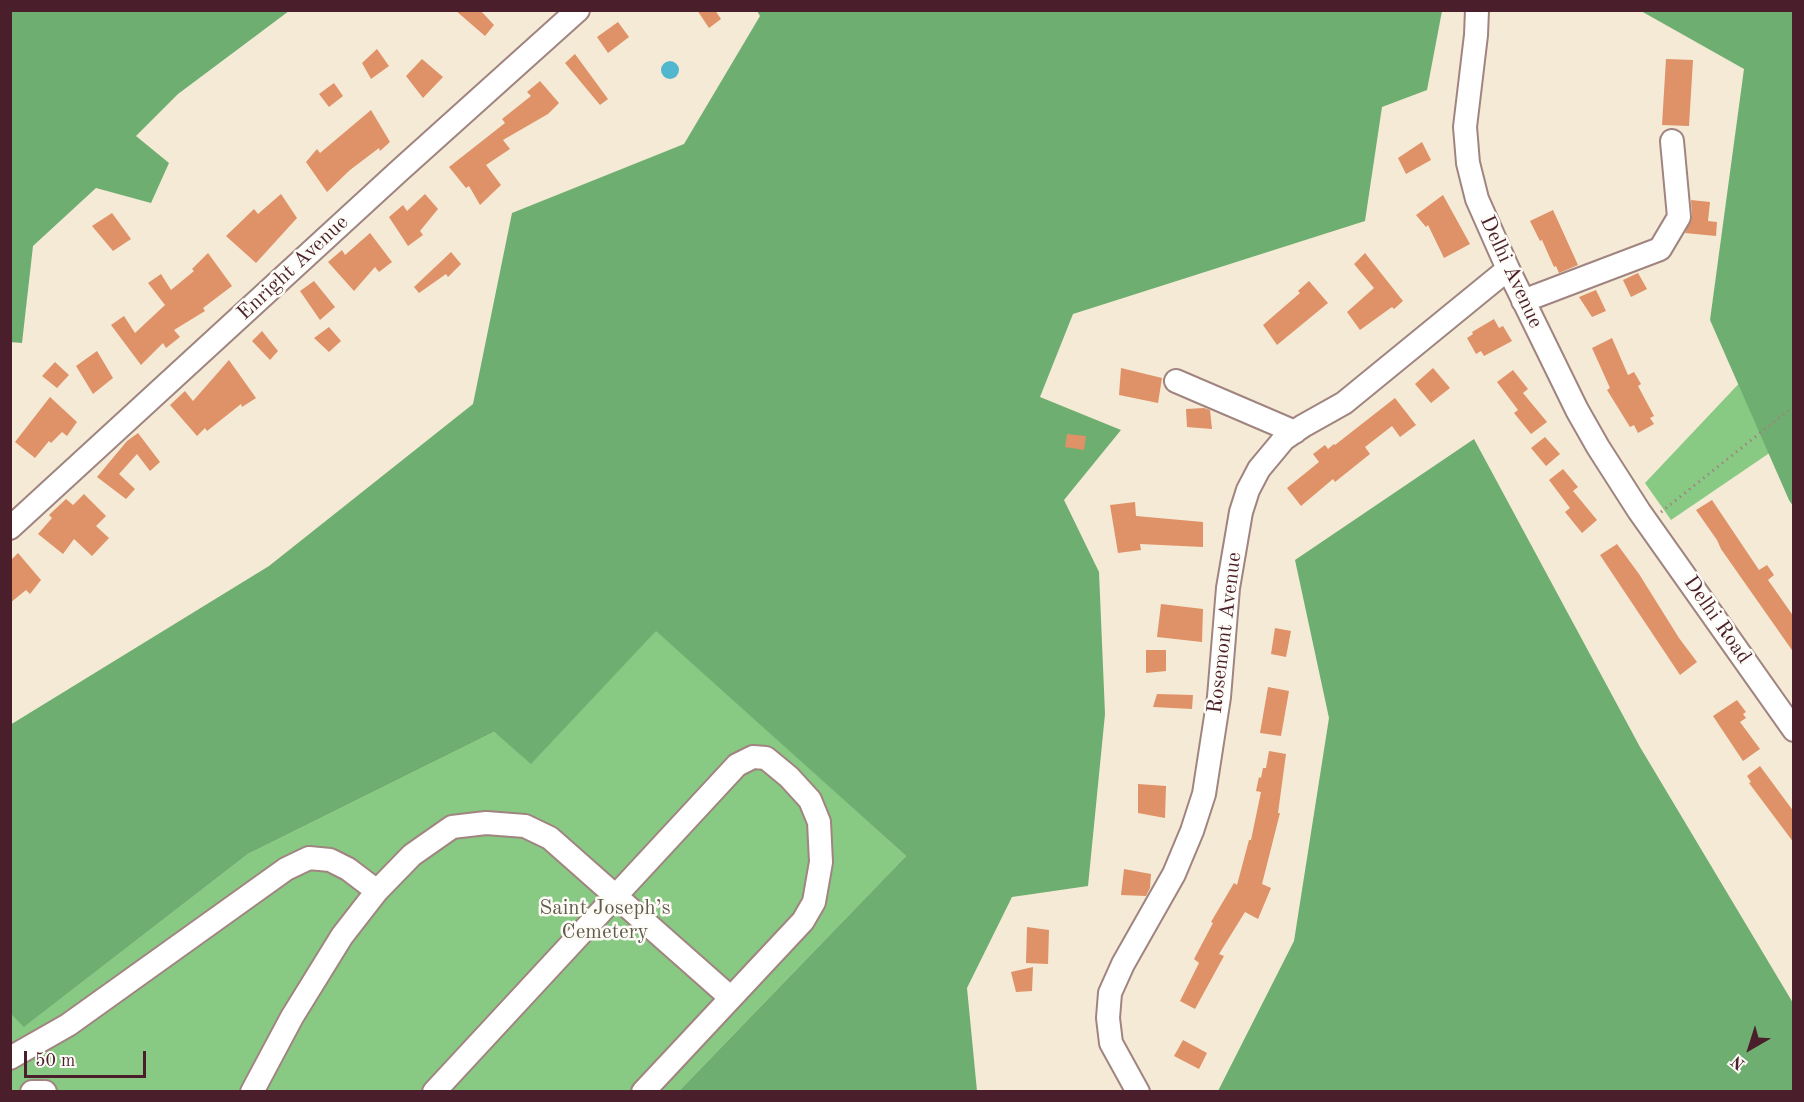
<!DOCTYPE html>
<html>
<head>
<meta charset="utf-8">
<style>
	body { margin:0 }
	#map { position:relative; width:1804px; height:1102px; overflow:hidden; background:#f5ead5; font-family:"Old Standard TT",serif }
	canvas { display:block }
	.frame { position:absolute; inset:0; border:12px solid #4a1f2b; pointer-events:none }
	.north { position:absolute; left:1720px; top:1018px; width:60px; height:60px; -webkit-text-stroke:4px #fdfcf7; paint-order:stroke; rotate:219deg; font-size:16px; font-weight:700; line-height:24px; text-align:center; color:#4a1f2b }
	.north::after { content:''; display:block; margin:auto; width:21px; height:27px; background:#4a1f2b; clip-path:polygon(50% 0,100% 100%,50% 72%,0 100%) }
	.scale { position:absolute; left:24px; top:1051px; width:122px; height:27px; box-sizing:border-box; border:3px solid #4a1f2b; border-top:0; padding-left:8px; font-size:18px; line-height:21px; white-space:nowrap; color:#4a1f2b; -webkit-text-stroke:4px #fdfcf7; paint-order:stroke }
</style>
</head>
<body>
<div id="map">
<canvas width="1804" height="1102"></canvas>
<div class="frame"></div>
<div class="north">N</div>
<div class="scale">50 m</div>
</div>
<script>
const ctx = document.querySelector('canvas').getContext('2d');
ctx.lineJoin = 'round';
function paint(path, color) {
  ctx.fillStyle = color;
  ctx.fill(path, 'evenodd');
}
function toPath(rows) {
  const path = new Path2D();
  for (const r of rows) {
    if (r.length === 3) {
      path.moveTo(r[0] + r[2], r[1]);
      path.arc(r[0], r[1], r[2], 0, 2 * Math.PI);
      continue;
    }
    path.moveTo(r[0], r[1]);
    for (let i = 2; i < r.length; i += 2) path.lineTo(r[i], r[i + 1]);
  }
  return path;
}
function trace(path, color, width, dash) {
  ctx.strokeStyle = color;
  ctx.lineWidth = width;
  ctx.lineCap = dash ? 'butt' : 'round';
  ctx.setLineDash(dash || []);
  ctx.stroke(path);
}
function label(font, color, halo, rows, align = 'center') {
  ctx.font = font + ' "Old Standard TT",serif';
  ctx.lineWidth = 5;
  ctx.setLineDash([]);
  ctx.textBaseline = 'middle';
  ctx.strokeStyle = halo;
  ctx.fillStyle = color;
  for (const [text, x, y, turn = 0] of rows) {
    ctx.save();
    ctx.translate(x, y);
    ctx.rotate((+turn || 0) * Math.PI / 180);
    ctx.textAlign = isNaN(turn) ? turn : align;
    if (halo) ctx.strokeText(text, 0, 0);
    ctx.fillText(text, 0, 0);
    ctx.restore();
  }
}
const green = toPath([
	[1781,339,1793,437,1671,520,1645,483],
	[656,630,906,856,679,1091,11,1091,10,1013,25,1026,248,854,494,732,531,763]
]);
const forest = toPath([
	[11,10,289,11,178,94,136,136,169,163,151,203,96,188,33,246,22,343,10,342],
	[757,11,1442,11,1427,90,1382,107,1365,221,1073,314,1040,397,1121,430,1064,500,1099,572,1105,714,1088,886,1012,897,967,988,977,1091,679,1091,906,856,656,631,531,764,494,732,248,854,24,1027,10,1013,10,725,269,566,473,404,512,213,684,144,760,16],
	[1641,11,1793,11,1793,506,1789,500,1710,320,1744,69],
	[1474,439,1640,747,1793,1003,1793,1091,1218,1091,1294,941,1329,718,1295,560]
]);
const water = toPath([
	[670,70,9]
]);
const building = toPath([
	[455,10,480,10,494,25,485,36],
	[697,10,715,10,721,19,709,28],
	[618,22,629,37,608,53,597,37],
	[377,49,389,66,371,79,362,63],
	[575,54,608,99,600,105,565,63],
	[422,59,443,77,423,98,406,76],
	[1666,59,1693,60,1689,126,1662,125],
	[540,81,559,103,548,114,503,140,510,149,486,165,501,185,480,205,469,186,466,188,449,167,505,123,502,119,531,96,527,92],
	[334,83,343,96,329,107,319,94],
	[371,110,390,142,380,151,379,148,350,170,327,192,306,162,317,149,320,153],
	[1422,142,1431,160,1406,174,1398,158],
	[281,194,297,218,256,263,226,236,254,209,258,214],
	[425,194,438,209,420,231,423,235,408,246,389,217,403,205,407,211],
	[1443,195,1470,244,1444,258,1428,225,1426,227,1416,215],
	[1691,200,1710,202,1708,221,1717,222,1716,236,1685,233,1692,216],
	[1553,210,1578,265,1559,273,1556,266,1554,267,1542,240,1540,241,1530,221],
	[112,213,131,239,113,251,92,226],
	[370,233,392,262,379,272,375,267,354,291,328,262,342,250,345,255],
	[451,252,461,264,448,277,446,274,419,293,414,287],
	[208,253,232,286,203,308,205,311,174,330,180,337,166,348,163,343,141,365,111,325,124,316,135,333,165,305,148,283,161,274,171,290,194,271,192,269],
	[1365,253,1403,301,1394,309,1392,307,1360,330,1347,312,1374,288,1354,264],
	[1638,273,1647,289,1631,297,1623,280],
	[314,281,335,307,320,320,300,291],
	[1309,281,1328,303,1277,345,1263,325,1300,293,1298,291],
	[1596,290,1606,311,1592,317,1579,297],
	[1494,319,1499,328,1503,326,1512,341,1484,356,1481,351,1476,354,1467,338,1473,334,1472,332],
	[329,327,341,341,329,352,314,338],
	[262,331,278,351,270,360,252,341],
	[1612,338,1628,375,1634,372,1641,384,1638,386,1654,416,1650,418,1654,424,1638,433,1634,425,1630,427,1607,390,1610,388,1592,348],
	[97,351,113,378,93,394,76,366],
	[229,360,256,398,242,407,241,404,207,431,205,428,197,436,170,405,185,391,193,401],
	[55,362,69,375,57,388,42,376],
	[1121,368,1162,378,1158,403,1119,395],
	[1433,368,1450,388,1431,403,1415,384],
	[1513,370,1528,389,1523,393,1547,422,1531,434,1514,413,1518,410,1497,382],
	[50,397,77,422,67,436,62,432,51,443,49,441,35,458,15,442],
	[1395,398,1416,425,1400,437,1392,426,1365,447,1370,454,1335,482,1333,479,1301,506,1287,488,1319,462,1313,454,1325,445,1328,449,1334,444,1335,445],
	[1204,408,1210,410,1212,429,1187,427,1186,409],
	[138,433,160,462,150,471,137,454,119,474,135,489,126,499,97,477,127,441],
	[1067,434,1086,436,1084,450,1065,447],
	[1545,437,1560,454,1546,466,1531,448],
	[1563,469,1578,487,1573,491,1597,520,1582,533,1565,512,1570,508,1549,480],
	[84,494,106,516,96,526,109,538,92,556,74,539,63,554,38,534,52,518,49,515,66,499,73,505],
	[1712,500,1759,570,1767,565,1774,575,1768,580,1794,617,1794,653,1721,549,1717,540,1696,510],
	[1135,502,1136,516,1203,522,1203,547,1140,544,1141,550,1118,553,1110,505],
	[1617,544,1639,574,1679,638,1697,662,1680,675,1600,555],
	[18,553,41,580,30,594,26,590,10,603,10,561],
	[1161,604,1203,609,1202,642,1157,637],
	[1275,628,1291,631,1286,657,1271,654],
	[1146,650,1166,650,1166,671,1146,673],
	[1268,687,1289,691,1281,736,1260,733],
	[1157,694,1193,695,1192,709,1153,707],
	[1737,700,1746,712,1743,714,1746,718,1740,722,1760,749,1743,761,1713,716],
	[1269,751,1286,754,1278,813,1280,813,1262,884,1271,888,1258,919,1245,912,1219,954,1224,956,1195,1009,1180,1001,1199,963,1194,959,1213,923,1211,922,1234,883,1237,885,1249,840,1251,840,1261,792,1256,791,1259,777,1261,778,1263,768,1266,768],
	[1760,766,1794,812,1794,843,1749,783,1751,782,1747,776],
	[1138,784,1166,786,1165,818,1138,813],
	[1124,869,1151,874,1150,888,1146,896,1121,895],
	[1027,927,1049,930,1048,964,1026,963],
	[1033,967,1032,991,1016,992,1011,972],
	[1183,1040,1207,1053,1199,1069,1174,1056]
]);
const path = toPath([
	[1661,512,1794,406]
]);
const minor = toPath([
	[1477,10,1476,35,1465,127,1468,163,1477,199,1508,269,1577,410,1598,447,1639,511,1794,730],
	[1523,301,1660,249,1679,217,1672,141],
	[1176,381,1295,432],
	[10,528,399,171,578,10],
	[10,1058,68,1025,286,869,309,858,330,860,348,869,377,891],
	[32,1092,45,1092],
	[252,1092,292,1017,342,936,377,891,412,855,452,827,486,823,525,826,550,838,731,998],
	[434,1092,737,765,753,757,766,758,789,777,810,800,819,822,821,862,814,902,803,921,643,1092],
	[1138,1092,1111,1043,1108,1018,1110,993,1123,964,1174,874,1192,831,1204,794,1219,697,1228,588,1241,512,1248,490,1259,469,1284,439,1303,426,1344,403,1508,269]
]);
const streetNames = [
	["Enright Avenue",293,268,-43],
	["Delhi Avenue",1511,272,65],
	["Delhi Road",1717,620,55],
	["Rosemont Avenue",1225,633,-83]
];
const parkNames = [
	["Saint Joseph’s",605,908],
	["Cemetery",605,932]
];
paint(green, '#88ca83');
paint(forest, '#6eae71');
paint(water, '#50b7ce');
paint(building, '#df9168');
trace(minor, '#a08480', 26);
trace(path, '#a08480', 3, [1.5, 4.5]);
trace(minor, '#fff', 22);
label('21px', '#4a1f2b', '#fdfcf7', streetNames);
label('21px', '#605b4a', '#fdfcf7', parkNames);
</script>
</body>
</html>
